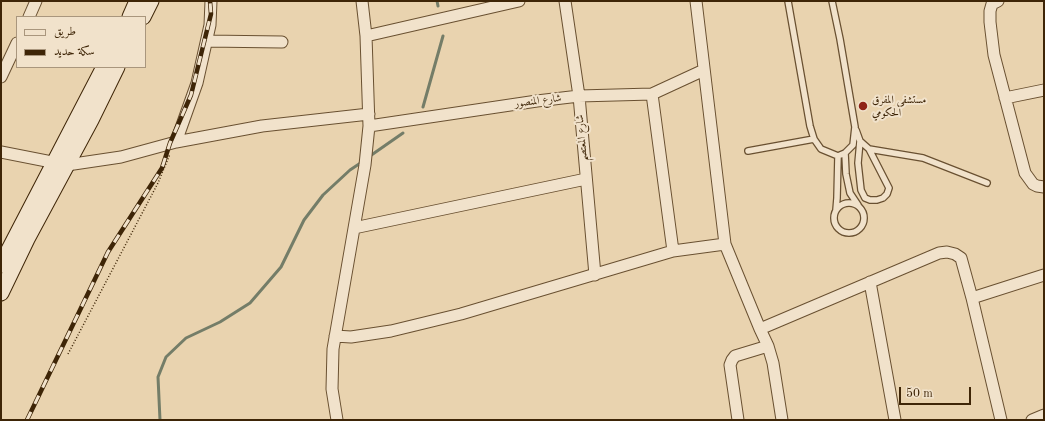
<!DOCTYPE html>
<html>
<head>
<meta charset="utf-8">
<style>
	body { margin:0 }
	#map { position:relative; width:1045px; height:421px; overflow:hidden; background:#e9d3af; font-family:"Old Standard TT",Amiri,serif }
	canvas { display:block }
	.frame { position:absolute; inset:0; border:2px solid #3e2507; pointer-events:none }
	.legend { position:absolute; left:16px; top:16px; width:130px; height:52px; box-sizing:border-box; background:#f1e2cb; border:1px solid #a9967d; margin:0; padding:5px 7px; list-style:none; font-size:12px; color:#3e2507 }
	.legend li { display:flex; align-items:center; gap:8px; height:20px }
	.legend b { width:20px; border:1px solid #a9967d }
	.scale { position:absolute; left:899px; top:387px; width:72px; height:18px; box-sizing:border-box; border:2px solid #3e2507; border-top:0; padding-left:5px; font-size:12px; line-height:14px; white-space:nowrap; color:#3e2507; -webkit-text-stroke:3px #f1e2cb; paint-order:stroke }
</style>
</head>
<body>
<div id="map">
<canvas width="1045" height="421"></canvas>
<div class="frame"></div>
<ul class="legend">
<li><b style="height:5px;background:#f1e2cb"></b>طريق</li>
<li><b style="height:5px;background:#3e2507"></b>سكة حديد</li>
</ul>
<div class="scale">50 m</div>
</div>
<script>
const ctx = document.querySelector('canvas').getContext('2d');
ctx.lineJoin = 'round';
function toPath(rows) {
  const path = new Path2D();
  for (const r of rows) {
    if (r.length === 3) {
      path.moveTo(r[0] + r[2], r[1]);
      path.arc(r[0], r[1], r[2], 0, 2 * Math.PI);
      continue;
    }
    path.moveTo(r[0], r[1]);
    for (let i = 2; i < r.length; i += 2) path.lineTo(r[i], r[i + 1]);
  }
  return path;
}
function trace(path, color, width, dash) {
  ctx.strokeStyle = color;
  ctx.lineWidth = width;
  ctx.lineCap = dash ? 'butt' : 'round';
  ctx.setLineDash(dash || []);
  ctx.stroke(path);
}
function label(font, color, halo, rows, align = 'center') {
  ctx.font = font + ' "Old Standard TT",Amiri,serif';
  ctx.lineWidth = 4;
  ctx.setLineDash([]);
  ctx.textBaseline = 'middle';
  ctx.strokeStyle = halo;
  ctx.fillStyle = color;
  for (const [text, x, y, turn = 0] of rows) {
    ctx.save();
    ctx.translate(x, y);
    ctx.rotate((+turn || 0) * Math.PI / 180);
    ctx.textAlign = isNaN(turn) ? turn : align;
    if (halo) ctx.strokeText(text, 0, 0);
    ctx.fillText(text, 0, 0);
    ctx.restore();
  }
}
const stream = toPath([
	[437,1,438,6],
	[423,107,443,36],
	[370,156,403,133],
	[160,420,158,377,166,357,186,338,220,322,250,303,281,267,304,220,323,195,350,170,362,162]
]);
const path = toPath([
	[68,354,158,183,170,154]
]);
const service = toPath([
	[788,1,810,126,814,139,821,149,838,156,845,153,853,145,855,127,840,39,832,1],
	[856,130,860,141,869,149,923,158,987,183],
	[860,141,858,163,861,190,865,198,870,200,877,200,883,198,887,194,889,188,869,149],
	[748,151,814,139],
	[845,153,846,174,850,193,858,205],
	[849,218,15],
	[836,210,837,198,838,156]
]);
const minor = toPath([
	[565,1,579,96,595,275],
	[696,1,725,244,760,329,768,346,773,363,782,420],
	[998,1,992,4,990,11,990,22,994,55,1025,173,1033,184,1037,186,1044,187],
	[29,17,36,1],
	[366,36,519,1],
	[207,41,282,42],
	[1,77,17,43],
	[652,94,673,251],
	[1005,98,1044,90],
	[369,126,537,101,579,96,652,94,704,70],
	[176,142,197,83,210,25,211,1],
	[1,152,67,165,121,157,176,142,262,126,369,114],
	[354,228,586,179],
	[870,282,895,420],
	[972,298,1044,275],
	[760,329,939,253,947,252,955,254,961,258,972,298,1001,420],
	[335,336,351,337,391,331,461,314,673,251,725,244],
	[337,420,332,389,333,349,365,165,369,126,366,36,362,1],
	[738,420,730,365,732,360,735,356,768,346],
	[1032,420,1044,415]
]);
const secondary = toPath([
	[130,17,137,1],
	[143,17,151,1],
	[1,265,104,67],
	[1,293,27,239,91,120,117,67]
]);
const rail = toPath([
	[27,420,108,252,162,168,170,143,191,95,211,14,210,1]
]);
const markers = [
	[863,106,5,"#8f2418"]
];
const poiNames = [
	["مستشفى المفرق",872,100],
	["الحكومي",872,113]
];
const streetNames = [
	["شارع المنصور",538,101,-7],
	["شارع المعتصم",582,138,-95]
];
trace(stream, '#747d68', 3);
trace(service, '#695031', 8);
trace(minor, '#695031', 13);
trace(secondary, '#3e2507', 17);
trace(path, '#3e2507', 1.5, [1, 2]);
trace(service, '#f1e2cb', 5.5);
trace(minor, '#f1e2cb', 11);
trace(secondary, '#f1e2cb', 15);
trace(rail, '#3e2507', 4.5);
trace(rail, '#f1e2cb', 3, [9]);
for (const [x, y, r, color] of markers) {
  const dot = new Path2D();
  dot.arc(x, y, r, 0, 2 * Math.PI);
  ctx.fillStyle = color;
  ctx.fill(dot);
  trace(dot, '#f1e2cb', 1.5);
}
label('11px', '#3e2507', '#f1e2cb', poiNames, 'left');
label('11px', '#3e2507', '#f1e2cb', streetNames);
</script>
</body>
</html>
